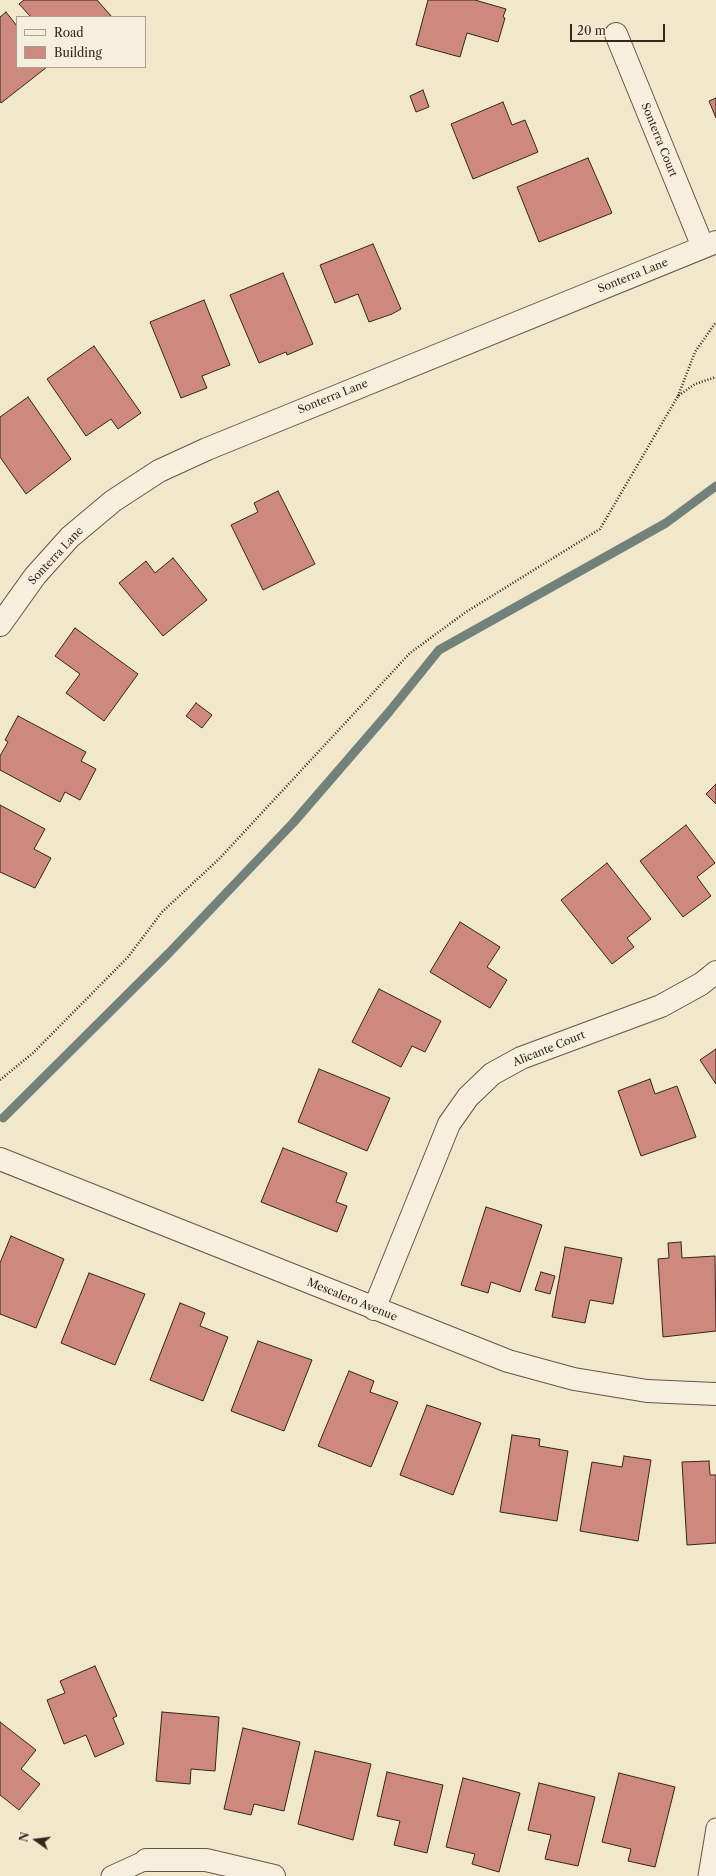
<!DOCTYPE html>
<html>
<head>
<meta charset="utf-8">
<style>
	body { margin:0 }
	#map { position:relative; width:716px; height:1876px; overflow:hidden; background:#f1e7cb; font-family:"Libre Caslon Text",serif }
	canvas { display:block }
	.legend { position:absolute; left:16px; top:16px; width:130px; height:52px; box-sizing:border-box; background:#f6efdd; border:1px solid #a99e90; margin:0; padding:5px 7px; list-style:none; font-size:12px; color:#35251c }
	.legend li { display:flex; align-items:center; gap:8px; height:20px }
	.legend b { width:20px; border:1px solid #a99e90 }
	.north { position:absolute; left:16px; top:1820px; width:40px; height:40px; -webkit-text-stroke:3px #f6efdd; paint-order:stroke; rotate:284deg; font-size:11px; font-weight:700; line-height:16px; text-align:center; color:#35251c }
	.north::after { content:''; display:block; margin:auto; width:14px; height:18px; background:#35251c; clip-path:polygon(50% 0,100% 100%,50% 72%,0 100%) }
	.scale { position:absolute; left:570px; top:24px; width:95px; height:18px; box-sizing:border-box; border:2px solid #35251c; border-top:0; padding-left:5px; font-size:12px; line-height:14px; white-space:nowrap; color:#35251c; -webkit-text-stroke:3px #f6efdd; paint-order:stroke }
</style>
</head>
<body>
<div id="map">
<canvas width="716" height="1876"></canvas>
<ul class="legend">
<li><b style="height:5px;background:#f6efdd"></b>Road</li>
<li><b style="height:11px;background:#cd897e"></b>Building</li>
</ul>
<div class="north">N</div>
<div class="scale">20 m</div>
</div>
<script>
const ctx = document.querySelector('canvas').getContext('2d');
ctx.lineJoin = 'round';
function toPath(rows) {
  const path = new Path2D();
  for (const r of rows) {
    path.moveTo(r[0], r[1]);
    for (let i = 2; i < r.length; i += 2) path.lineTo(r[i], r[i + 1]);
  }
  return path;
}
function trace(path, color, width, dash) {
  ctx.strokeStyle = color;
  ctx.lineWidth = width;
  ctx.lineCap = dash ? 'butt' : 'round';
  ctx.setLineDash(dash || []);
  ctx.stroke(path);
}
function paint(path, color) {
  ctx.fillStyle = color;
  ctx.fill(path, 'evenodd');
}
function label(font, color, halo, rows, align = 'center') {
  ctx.font = font + ' "Libre Caslon Text",serif';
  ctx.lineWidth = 3.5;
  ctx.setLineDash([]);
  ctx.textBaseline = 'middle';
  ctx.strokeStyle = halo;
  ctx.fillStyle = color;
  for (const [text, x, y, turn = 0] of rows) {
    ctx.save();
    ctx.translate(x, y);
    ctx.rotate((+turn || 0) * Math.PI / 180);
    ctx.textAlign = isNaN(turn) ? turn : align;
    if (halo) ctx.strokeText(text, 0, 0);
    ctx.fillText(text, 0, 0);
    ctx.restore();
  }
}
const stream = toPath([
	[3,1118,168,954,293,823,389,712,439,650,666,523,716,486]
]);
const building = toPath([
	[24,0,97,0,112,17,31,17,19,4,24,0],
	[428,0,475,0,506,9,503,17,505,18,498,42,467,33,460,57,416,45,428,0],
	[6,12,17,26,17,67,47,67,1,103,0,101,0,17,6,12],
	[423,90,429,107,416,112,410,96,423,90],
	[716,98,716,118,709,101,716,98],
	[503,102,512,125,525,120,538,152,473,179,451,124,503,102],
	[588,158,612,213,539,242,517,187,588,158],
	[373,244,401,309,392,314,369,322,358,294,335,303,320,265,373,244],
	[283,273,313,344,287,355,286,352,259,363,230,295,283,273],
	[204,300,230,365,202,376,207,388,181,398,150,322,204,300],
	[94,346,141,413,118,429,111,419,86,436,47,379,94,346],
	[28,397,71,459,26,494,0,457,0,417,28,397],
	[278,491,315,564,263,590,231,525,258,512,254,503,278,491],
	[173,558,207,600,163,636,119,583,146,561,155,573,173,558],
	[75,628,138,674,104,721,66,693,80,674,55,656,75,628],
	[196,703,212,715,202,728,186,716,196,703],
	[18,716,86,752,81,761,96,769,80,800,65,792,60,802,0,770,0,756,8,742,5,740,18,716],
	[716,784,716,804,706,794,716,784],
	[0,805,45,829,34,849,51,858,35,888,0,872,0,805],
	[686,825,715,863,697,877,711,896,683,917,640,861,686,825],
	[607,863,651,919,627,938,634,947,612,964,561,900,607,863],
	[460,922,500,947,487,967,507,980,490,1008,430,972,460,922],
	[379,989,441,1021,425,1052,412,1046,401,1067,352,1042,379,989],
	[716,1049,716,1084,700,1060,716,1049],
	[319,1069,390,1098,367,1151,298,1122,319,1069],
	[650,1079,655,1094,677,1086,696,1137,641,1156,618,1091,650,1079],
	[283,1148,347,1173,336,1202,347,1206,337,1232,261,1202,283,1148],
	[486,1207,542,1225,520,1292,491,1282,488,1293,461,1285,486,1207],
	[11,1236,64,1259,36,1328,0,1314,0,1263,11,1236],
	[681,1242,682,1258,715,1256,716,1331,663,1337,658,1259,669,1258,668,1243,681,1242],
	[565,1247,622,1258,613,1304,590,1300,585,1323,552,1317,565,1247],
	[541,1272,555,1276,550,1294,535,1290,541,1272],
	[89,1273,145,1294,115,1365,61,1343,89,1273],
	[180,1303,205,1313,200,1326,228,1337,203,1401,150,1380,180,1303],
	[258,1341,312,1360,284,1431,231,1411,258,1341],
	[349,1371,374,1381,370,1392,398,1402,371,1467,318,1446,349,1371],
	[427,1405,481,1423,453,1495,400,1475,427,1405],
	[512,1435,540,1439,539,1446,568,1451,557,1521,500,1512,512,1435],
	[624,1456,651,1460,638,1541,580,1531,592,1462,622,1467,624,1456],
	[709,1461,710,1475,716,1475,716,1543,687,1545,682,1462,709,1461],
	[95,1666,117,1716,113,1718,124,1744,95,1757,86,1735,64,1744,47,1700,65,1693,60,1681,95,1666],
	[162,1712,219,1717,215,1771,191,1769,190,1784,156,1781,162,1712],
	[0,1722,36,1750,21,1769,40,1784,19,1810,0,1795,0,1722],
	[243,1728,300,1742,284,1811,254,1804,251,1815,224,1809,243,1728],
	[315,1751,371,1764,353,1840,298,1824,315,1751],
	[387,1772,443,1785,427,1853,394,1845,400,1821,377,1816,387,1772],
	[619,1773,675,1787,655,1867,628,1861,631,1849,602,1842,619,1773],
	[463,1778,520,1793,499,1872,472,1864,475,1854,446,1847,463,1778],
	[539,1783,595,1797,578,1866,545,1859,551,1835,528,1830,539,1783]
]);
const path = toPath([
	[678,396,695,352,716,322],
	[0,1080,33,1053,128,957,162,912,220,858,410,653,466,612,600,529,678,396,695,384,716,377]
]);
const lane = toPath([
	[111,1876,146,1860],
	[708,1876,716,1828]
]);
const street = toPath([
	[616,34,703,247],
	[0,625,35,576,70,537,113,501,159,471,207,449,716,242],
	[0,1159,508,1361,574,1379,647,1391,716,1394],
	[374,1309,449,1124,468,1097,492,1074,521,1058,661,1006,701,984,716,972],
	[146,1860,206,1860,274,1876]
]);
const streetNames = [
	["Sonterra Court",659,140,68],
	["Sonterra Lane",633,276,-22],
	["Sonterra Lane",333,397,-22],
	["Sonterra Lane",56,556,-47],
	["Alicante Court",549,1049,-22],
	["Mescalero Avenue",352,1300,22]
];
trace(stream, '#72817a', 9);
paint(building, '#cd897e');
trace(building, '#35251c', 1);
trace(lane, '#645648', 21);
trace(street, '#645648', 24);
trace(path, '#35251c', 2.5, [1, 2]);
trace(lane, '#f6efdd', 19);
trace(street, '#f6efdd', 22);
label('11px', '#35251c', '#f6efdd', streetNames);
</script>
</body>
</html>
